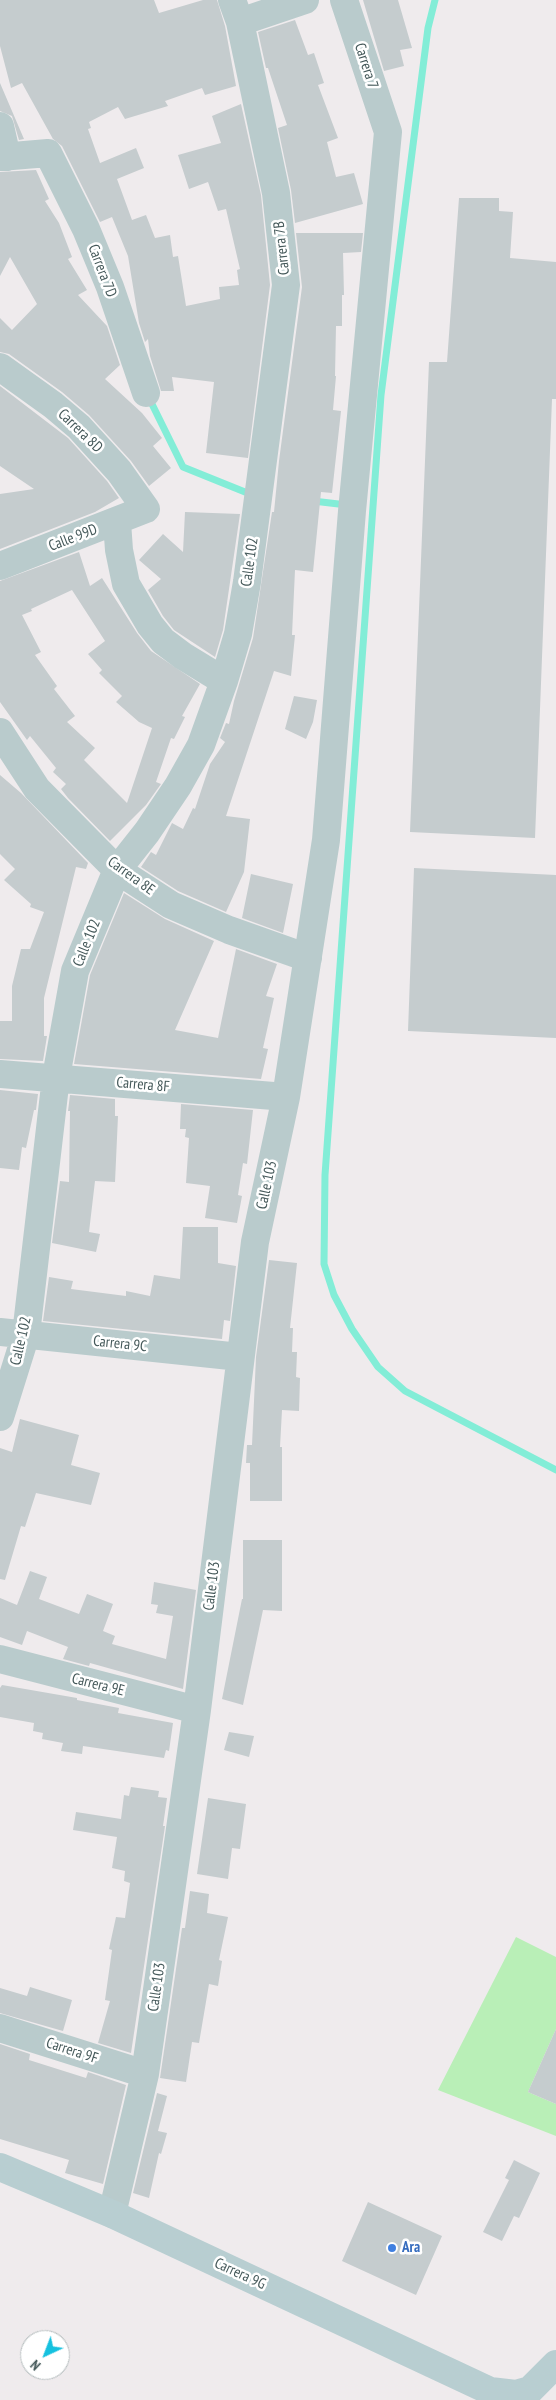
<!DOCTYPE html>
<html>
<head>
<meta charset="utf-8">
<style>
	body { margin:0 }
	#map { position:relative; width:556px; height:2400px; overflow:hidden; background:#efebed; font-family:"PT Sans Narrow",sans-serif }
	canvas { display:block }
	.north { position:absolute; left:20px; top:2330px; width:50px; height:50px; box-sizing:border-box; background:#fff; border:1px solid #b4bcbd; border-radius:50%; rotate:223deg; font-size:14px; font-weight:700; line-height:20px; text-align:center; color:#445859 }
	.north::after { content:''; display:block; margin:auto; width:18px; height:22px; background:#15c1df; clip-path:polygon(50% 0,100% 100%,50% 72%,0 100%) }
</style>
</head>
<body>
<div id="map">
<canvas width="556" height="2400"></canvas>
<div class="north">N</div>
</div>
<script>
const ctx = document.querySelector('canvas').getContext('2d');
ctx.lineJoin = 'round';
function paint(path, color) {
  ctx.fillStyle = color;
  ctx.fill(path, 'evenodd');
}
function toPath(rows) {
  const path = new Path2D();
  for (const r of rows) {
    path.moveTo(r[0], r[1]);
    for (let i = 2; i < r.length; i += 2) path.lineTo(r[i], r[i + 1]);
  }
  return path;
}
function trace(path, color, width, dash) {
  ctx.strokeStyle = color;
  ctx.lineWidth = width;
  ctx.lineCap = dash ? 'butt' : 'round';
  ctx.setLineDash(dash || []);
  ctx.stroke(path);
}
function label(font, color, halo, rows, align = 'center') {
  ctx.font = font + ' "PT Sans Narrow",sans-serif';
  ctx.lineWidth = 5;
  ctx.setLineDash([]);
  ctx.textBaseline = 'middle';
  ctx.strokeStyle = halo;
  ctx.fillStyle = color;
  for (const [text, x, y, turn = 0] of rows) {
    ctx.save();
    ctx.translate(x, y);
    ctx.rotate((+turn || 0) * Math.PI / 180);
    ctx.textAlign = isNaN(turn) ? turn : align;
    if (halo) ctx.strokeText(text, 0, 0);
    ctx.fillText(text, 0, 0);
    ctx.restore();
  }
}
const green = toPath([
	[516,1937,556,1957,556,2029,528,2092,556,2104,556,2136,438,2090]
]);
const stream = toPath([
	[435,0,428,28,381,395,325,1175,324,1264,334,1295,352,1329,378,1367,405,1391,556,1470],
	[149,398,183,467,245,492,253,493],
	[313,501,347,505]
]);
const building = toPath([
	[0,0,154,0,159,13,203,0,217,0,225,26,236,86,205,95,202,88,165,101,168,106,125,119,118,107,89,122,91,128,88,129,100,163,136,148,144,168,117,179,132,220,146,215,155,238,170,235,173,257,178,256,186,306,220,299,219,287,239,285,237,270,240,269,226,209,218,211,208,182,189,189,178,155,221,143,212,116,241,104,261,195,270,285,248,458,206,453,214,382,172,377,174,391,161,391,150,356,148,339,145,342,139,323,128,256,112,217,100,222,62,146,53,139,22,83,11,88,0,46],
	[363,0,398,0,412,48,400,50,404,66,384,71],
	[295,20,308,55,314,53,324,83,318,85,338,138,327,142,336,177,354,173,363,204,295,223,291,190,278,128,287,125,268,68,266,68,258,32],
	[0,83,24,139,19,140,12,116,0,111],
	[36,170,49,199,45,201,59,223,72,257,68,259,87,290,78,295,107,326,120,365,105,379,142,413,162,438,153,446,171,468,149,486,131,461,89,415,62,392,9,354,0,352,0,318,12,330,37,304,10,257,0,276,0,172],
	[459,198,499,198,499,211,513,212,510,258,556,262,556,399,552,399,535,838,410,832,429,362,447,362],
	[296,233,363,233,361,252,343,253,344,295,342,295,342,326,336,326,335,376,336,376,333,410,341,411,332,493,321,492,313,572,295,570,292,635,295,635,291,676,274,671,226,816,250,819,244,872,226,912,178,891,141,867,151,852,156,855,172,823,183,829,193,808,195,809,210,764,225,742,220,738,226,723,229,724,234,701,253,638,272,512,274,512,279,461,302,287],
	[0,386,68,438,107,481,119,498,95,512,0,549,0,494,34,489,0,466],
	[185,512,240,514,223,630,215,657,174,630,163,616,148,590,161,579,139,560,163,534,183,552],
	[79,552,90,586,102,578,137,633,151,651,200,684,182,716,185,717,174,739,171,738,156,782,161,784,146,805,110,841,68,798,61,789,66,784,53,772,56,768,30,736,27,740,0,702,0,581],
	[72,590,105,641,88,654,102,670,99,673,122,696,116,702,139,722,152,728,127,803,84,760,95,748,67,722,75,716,54,689,57,686,35,655,41,652,22,615,32,611,31,609],
	[294,696,317,700,313,722,306,739,285,729],
	[0,775,21,793,88,863,86,869,76,867,44,998,44,1036,47,1036,43,1061,0,1059,0,1021,12,1021,12,986,21,949,30,949,44,912,30,907,31,904,4,880,15,869,0,854],
	[414,868,556,875,556,1038,408,1031],
	[251,874,293,884,283,933,242,918],
	[124,893,165,919,214,941,175,1030,218,1038,236,949,277,964,266,996,274,998,263,1048,268,1049,261,1079,74,1064,90,975],
	[0,1090,38,1094,36,1110,34,1110,26,1148,22,1147,19,1170,0,1168],
	[70,1095,115,1099,115,1116,118,1116,115,1182,95,1181,89,1232,100,1234,96,1252,52,1243,60,1181,69,1182,70,1111,68,1111],
	[181,1104,253,1110,247,1164,243,1163,238,1195,242,1196,237,1223,205,1218,210,1186,186,1183,189,1138,185,1137,186,1129,180,1129],
	[183,1227,218,1227,218,1263,236,1266,230,1321,224,1320,222,1339,43,1321,49,1277,73,1281,71,1289,126,1296,126,1291,150,1296,154,1275,180,1279],
	[269,1260,297,1263,290,1328,293,1328,292,1352,297,1352,296,1377,300,1378,299,1411,282,1410,280,1447,282,1447,282,1501,250,1501,250,1463,246,1463,247,1445,252,1445,256,1357],
	[20,1419,79,1435,71,1465,100,1473,91,1505,36,1493,25,1527,21,1526,5,1580,0,1579,0,1448,12,1452],
	[243,1540,282,1540,282,1611,263,1610,243,1705,222,1699,242,1599,243,1599],
	[30,1571,47,1577,39,1599,79,1614,87,1594,113,1604,103,1631,115,1636,112,1644,166,1659,173,1616,156,1613,158,1605,151,1604,154,1582,196,1590,183,1689,90,1663,89,1666,63,1659,68,1647,27,1631,22,1645,0,1637,0,1598,17,1605],
	[2,1685,77,1698,77,1700,119,1708,118,1713,173,1723,169,1751,166,1750,164,1758,83,1746,82,1754,61,1751,63,1743,42,1739,43,1733,33,1731,34,1723,0,1717,0,1688],
	[229,1732,254,1736,249,1757,224,1750],
	[131,1787,159,1791,158,1797,167,1798,163,1826,165,1826,131,2053,98,2043,110,2001,105,2000,112,1950,109,1949,116,1917,125,1918,130,1883,124,1881,125,1871,112,1868,117,1837,73,1830,76,1812,121,1819,124,1795,129,1796],
	[208,1798,246,1804,240,1849,232,1848,228,1879,197,1874],
	[190,1891,209,1894,207,1913,228,1917,219,1960,222,1961,218,1986,209,1984,199,2043,192,2042,186,2082,160,2078,182,1928,185,1928],
	[30,1987,72,2000,63,2031,0,2013,0,1988,27,1996],
	[556,2029,556,2104,528,2092],
	[0,2044,30,2054,29,2060,86,2078,88,2072,126,2085,103,2184,65,2173,69,2160,0,2139],
	[157,2093,167,2096,158,2131,167,2133,161,2154,159,2153,149,2198,133,2193],
	[514,2160,540,2173,519,2218,514,2216,502,2241,483,2232,509,2180,505,2178],
	[368,2202,442,2236,416,2295,342,2261]
]);
const street = toPath([
	[240,22,305,0],
	[0,126,7,157],
	[0,157,48,153,86,229,110,287,146,393],
	[0,367,53,405,79,427,119,471,146,509,0,566],
	[117,522,119,550,126,584,150,625,163,641,183,656,224,681],
	[0,732,37,789,117,870,171,905,229,930,308,958],
	[0,1074,286,1097],
	[0,1332,240,1357],
	[0,1417,26,1334,56,1077,75,971,117,870,147,832,178,786,201,745,224,681,238,634,247,582,286,285,276,193,240,22,232,0],
	[0,1659,197,1710],
	[0,2028,145,2074],
	[112,2214,145,2074,197,1710,255,1242,286,1097,326,840,352,511,388,132,344,0]
]);
const secondary = toPath([
	[0,2167,112,2214,490,2391,516,2394,530,2390,556,2364]
]);
const markers = [
	[392,2248,5,"#3f7fe0"]
];
const streetNames = [
	["Carrera 7",366,66,72],
	["Carrera 7B",282,248,-96],
	["Carrera 7D",102,271,69],
	["Carrera 8D",80,431,44],
	["Calle 99D",73,538,-21],
	["Calle 102",250,562,-82],
	["Carrera 8E",131,876,36],
	["Calle 102",87,943,-68],
	["Carrera 8F",143,1085,5],
	["Calle 103",267,1185,-78],
	["Calle 102",21,1341,-77],
	["Carrera 9C",120,1344,6],
	["Calle 103",212,1586,-83],
	["Carrera 9E",98,1685,14],
	["Calle 103",157,1987,-82],
	["Carrera 9F",72,2051,18],
	["Carrera 9G",240,2274,25]
];
const shopNames = [
	["Ara",402,2248]
];
paint(green, '#b9efb7');
trace(stream, '#83edd7', 7);
paint(building, '#c5ccce');
trace(street, '#b9cbcc', 28);
trace(secondary, '#b8ced1', 28);
for (const [x, y, r, color] of markers) {
  const dot = new Path2D();
  dot.arc(x, y, r, 0, 2 * Math.PI);
  ctx.fillStyle = color;
  ctx.fill(dot);
  trace(dot, '#fff', 2);
}
label('15px', '#445859', '#fff', streetNames);
label('bold 15px', '#366cbe', '#fff', shopNames, 'left');
</script>
</body>
</html>
